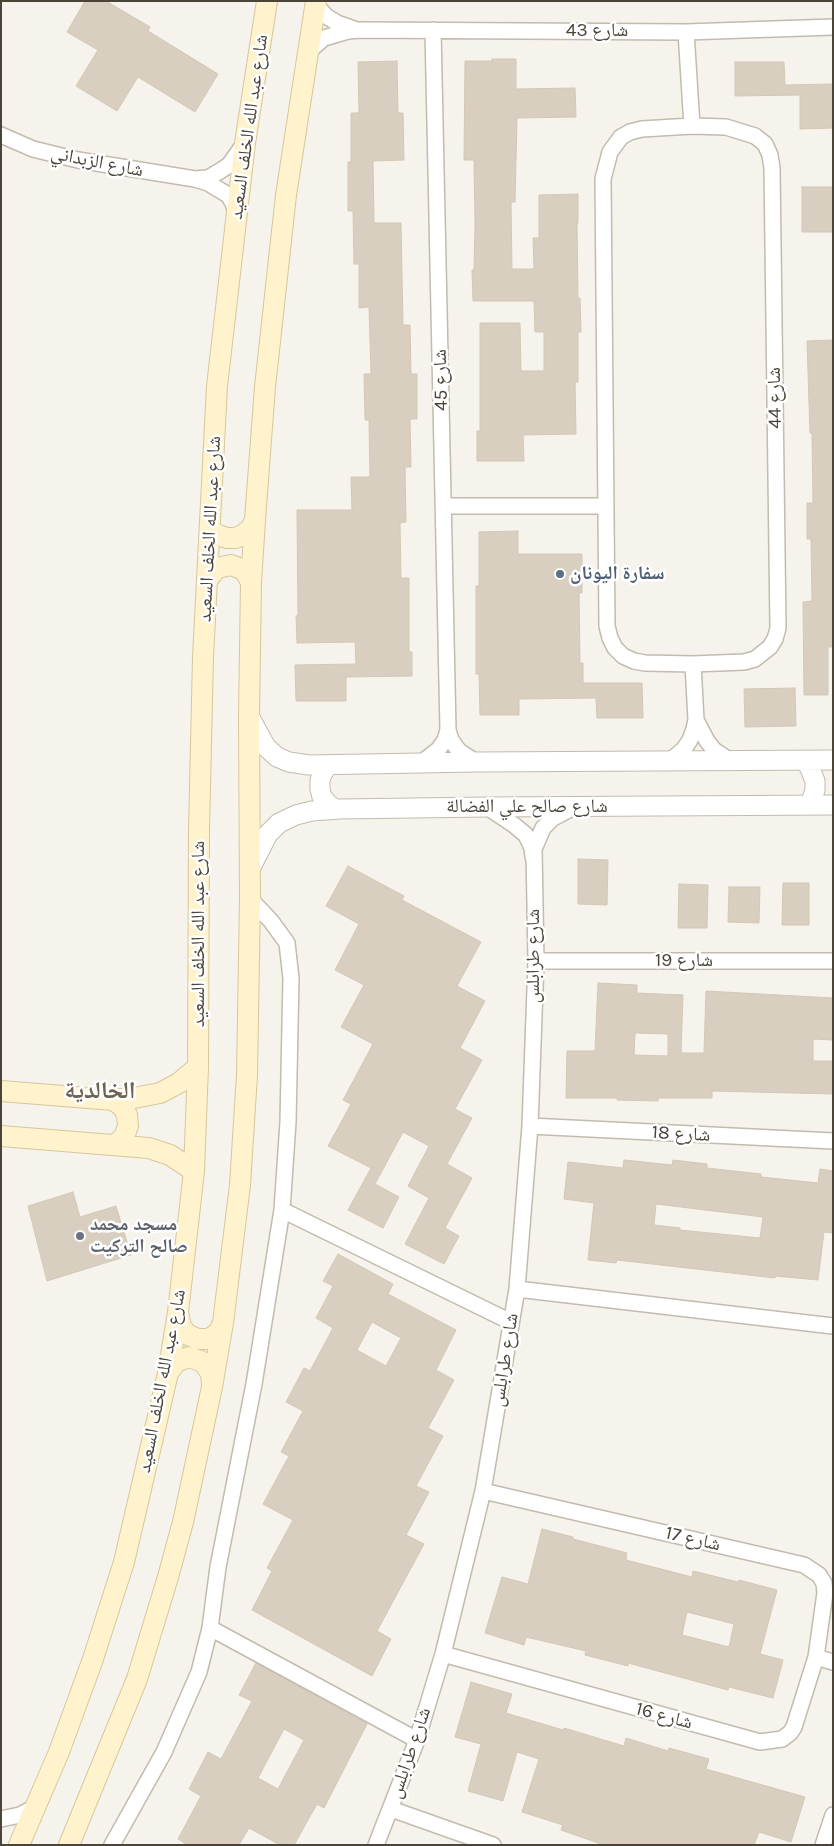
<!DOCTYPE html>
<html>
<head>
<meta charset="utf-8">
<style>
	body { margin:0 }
	#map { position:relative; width:834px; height:1846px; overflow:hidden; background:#f6f3ec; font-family:Karla,sans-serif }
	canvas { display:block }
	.frame { position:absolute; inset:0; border:2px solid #4b4439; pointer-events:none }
</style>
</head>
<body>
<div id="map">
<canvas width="834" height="1846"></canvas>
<div class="frame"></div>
</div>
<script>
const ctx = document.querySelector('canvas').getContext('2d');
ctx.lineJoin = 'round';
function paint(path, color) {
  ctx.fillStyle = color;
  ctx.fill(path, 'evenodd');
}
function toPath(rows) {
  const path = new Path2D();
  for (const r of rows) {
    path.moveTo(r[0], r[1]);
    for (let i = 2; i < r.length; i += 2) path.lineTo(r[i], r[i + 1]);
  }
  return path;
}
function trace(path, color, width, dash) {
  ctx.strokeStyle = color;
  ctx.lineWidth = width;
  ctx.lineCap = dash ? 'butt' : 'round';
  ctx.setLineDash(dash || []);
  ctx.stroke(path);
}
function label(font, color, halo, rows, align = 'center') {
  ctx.font = font + ' Karla,"Noto Naskh Arabic",sans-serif';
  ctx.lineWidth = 5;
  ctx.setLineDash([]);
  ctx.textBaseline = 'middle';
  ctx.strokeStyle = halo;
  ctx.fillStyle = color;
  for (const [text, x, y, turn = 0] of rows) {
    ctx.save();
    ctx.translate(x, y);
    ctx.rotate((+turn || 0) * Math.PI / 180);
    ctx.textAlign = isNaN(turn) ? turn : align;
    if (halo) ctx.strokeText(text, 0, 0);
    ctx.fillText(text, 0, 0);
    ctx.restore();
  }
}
const building = toPath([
	[85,1,106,1,150,27,148,31,218,74,195,112,138,77,117,111,76,86,98,50,67,32,85,1],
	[492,59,516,59,516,89,575,88,576,117,517,118,515,202,511,202,512,269,534,269,533,238,539,238,539,195,578,194,578,223,577,223,578,298,580,298,581,332,578,332,578,382,575,382,576,434,523,435,524,461,477,461,477,431,480,431,480,323,520,323,521,371,544,371,544,332,535,332,534,301,473,301,472,270,474,270,475,223,474,160,464,160,465,61,492,61,492,59],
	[397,61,398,113,403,113,404,160,373,161,374,223,401,223,403,325,410,325,411,374,417,374,417,419,410,419,411,467,405,467,406,522,400,523,401,578,409,578,409,652,412,652,412,676,346,677,346,701,296,701,295,665,356,664,355,642,297,643,296,616,298,616,297,510,352,510,351,477,370,477,369,420,365,420,364,374,371,374,369,307,359,308,359,264,354,264,353,211,348,211,348,162,351,162,351,113,359,113,358,62,397,61],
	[735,62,784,62,785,85,833,84,833,128,800,129,800,95,735,96,735,62],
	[802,187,833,187,833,232,802,232,802,187],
	[833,340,833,647,828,647,828,695,804,695,803,602,812,601,811,539,807,539,807,503,813,503,812,433,810,433,807,341,833,340],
	[518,531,518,554,582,554,582,593,579,593,580,663,583,663,583,683,642,683,643,718,597,718,596,698,519,699,519,715,480,715,479,674,476,674,476,586,479,586,479,532,518,531],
	[795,688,796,726,745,727,744,689,795,688],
	[578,859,608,860,607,905,578,904,578,859],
	[348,866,404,896,402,900,481,942,457,986,485,1001,460,1048,482,1060,455,1109,472,1118,447,1164,472,1178,445,1228,459,1236,444,1264,405,1244,429,1198,408,1186,429,1146,403,1132,375,1184,399,1197,383,1228,348,1210,371,1168,328,1146,351,1104,343,1100,373,1044,341,1027,364,985,335,970,359,924,326,906,348,866],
	[783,883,809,883,809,925,782,925,783,883],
	[679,884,708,885,707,928,678,928,679,884],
	[729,887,760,887,759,923,728,922,729,887],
	[598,983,637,985,637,993,683,995,681,1053,704,1053,706,991,833,998,833,1040,813,1039,813,1061,833,1061,833,1094,712,1091,712,1098,658,1098,658,1101,617,1100,617,1098,566,1098,567,1051,595,1051,598,983],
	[635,1033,668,1034,668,1056,634,1055,635,1033],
	[624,1160,672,1165,673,1160,707,1164,707,1168,761,1174,761,1177,818,1183,820,1169,833,1171,833,1233,824,1232,818,1280,775,1276,775,1278,617,1260,616,1263,588,1260,594,1203,564,1199,568,1162,623,1168,624,1160],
	[656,1204,763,1217,760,1238,680,1230,680,1228,654,1225,656,1204],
	[73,1192,80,1217,116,1206,131,1255,47,1281,28,1206,73,1192],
	[338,1254,393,1284,388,1294,456,1330,436,1370,454,1380,428,1428,443,1436,416,1486,429,1492,406,1535,424,1544,377,1631,391,1639,372,1676,252,1610,272,1571,267,1568,293,1520,263,1504,289,1456,281,1452,303,1411,286,1402,304,1368,310,1371,333,1328,316,1318,333,1286,323,1281,338,1254],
	[372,1322,401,1338,386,1366,357,1350,372,1322],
	[542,1529,573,1537,573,1539,627,1553,626,1560,692,1577,693,1571,738,1582,739,1580,777,1590,760,1654,783,1660,773,1698,729,1687,728,1690,628,1663,628,1666,585,1655,586,1651,526,1637,524,1645,485,1633,502,1577,528,1584,542,1529],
	[687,1612,734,1624,729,1647,682,1635,687,1612],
	[256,1663,367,1724,324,1808,317,1804,294,1845,280,1845,249,1828,239,1845,188,1845,178,1839,201,1796,189,1789,208,1752,221,1759,252,1701,239,1695,256,1663],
	[284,1729,304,1740,278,1789,258,1778,284,1729],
	[471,1682,512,1694,506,1713,563,1730,564,1728,624,1746,626,1738,668,1751,669,1748,709,1759,706,1769,805,1797,791,1842,759,1832,754,1845,604,1845,561,1830,563,1825,522,1812,539,1759,517,1752,503,1801,468,1791,481,1744,455,1737,471,1682]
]);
const minor = toPath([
	[316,5,326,16,337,23,354,29],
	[433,30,448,730,451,740,459,751,476,762],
	[686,32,692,126],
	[307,53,324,38,348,31,361,30,686,32,833,27],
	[692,126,726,127,755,136,765,144,770,155,772,168,778,628,775,639,770,647,755,659,744,662,693,664,645,663,634,661,623,656,615,648,610,638,607,626,603,179,610,152,621,137,630,132,642,129,692,126],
	[1,135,33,149,78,160,195,179,208,183,228,195,233,203,236,214],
	[195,179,208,178,220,171,229,165,244,144],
	[443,506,606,506],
	[696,720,707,741,714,750,729,760],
	[671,760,684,749,690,740,694,729,696,720,693,664],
	[421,763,438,750,445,740,448,730],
	[487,807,514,825,526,835,532,848,533,857],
	[536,961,833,961],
	[530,1126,833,1141],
	[282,1210,511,1322],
	[517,1289,833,1326],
	[210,1628,417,1740],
	[443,1654,760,1742,782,1739,790,1733,794,1727,816,1657,825,1593,824,1583,819,1575,804,1565,483,1491],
	[816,1657,833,1662],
	[391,1809,493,1845],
	[1,1819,20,1815,35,1807],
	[112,1845,164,1752,199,1672,210,1628,218,1567,254,1384,282,1210,288,1122,291,978,287,943,271,921,250,899],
	[376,1845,417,1740,443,1654,483,1491,517,1289,530,1126,536,961,534,849,543,828,553,818,574,807],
	[823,1845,833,1815]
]);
const tertiary = toPath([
	[249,716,266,747,277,757,289,762,309,765,476,762,833,760],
	[803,760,809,766,815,781,815,790,810,805],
	[329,765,323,772,320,780,320,789,322,797,328,804,335,809],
	[250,869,268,834,279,823,296,815,312,811,340,809,487,807,833,805]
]);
const secondary = toPath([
	[210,530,218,535,227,538,236,538,244,534,251,528,255,520],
	[208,579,217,568,231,565,244,570,251,582],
	[1,1091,113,1100,134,1098,160,1093,179,1083,198,1067],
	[113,1100,122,1106,127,1115,128,1126,124,1137,116,1144],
	[1,1136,149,1148,170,1155,194,1171],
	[178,1312,181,1327,188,1335,198,1339,209,1339,218,1333,223,1323],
	[168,1373,176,1362,189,1357,203,1362,211,1373,212,1385],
	[19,1845,59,1752,93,1659,124,1562,168,1373,178,1312,194,1171,198,1067,199,830,203,657,217,386,245,143,267,1],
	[69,1845,137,1679,168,1577,183,1522,212,1387,223,1323,240,1185,247,1075,250,899,249,716,251,582,255,520,265,387,286,195,316,1]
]);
const markers = [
	[560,574,5,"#5c6f8a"],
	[80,1236,5,"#6b7280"]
];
const streetNames = [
	["شارع 43",597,31],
	["شارع عبد الله الخلف السعيد",249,127,-82],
	["شارع الزبداني",97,162,11],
	["شارع 45",441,380,-91],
	["شارع 44",775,398,-91],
	["شارع عبد الله الخلف السعيد",210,529,-87],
	["شارع صالح علي الفضالة",527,807],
	["شارع عبد الله الخلف السعيد",199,934,-90],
	["شارع طرابلس",534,956,-90],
	["شارع 19",684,961],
	["شارع 18",681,1134,3],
	["شارع طرابلس",505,1360,-81],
	["شارع عبد الله الخلف السعيد",162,1381,-79],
	["شارع 17",693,1539,13],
	["شارع 16",664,1716,15],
	["شارع طرابلس",410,1753,-71]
];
const serviceNames = [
	["سفارة اليونان",570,574]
];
const worshipNames = [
	["مسجد محمد",90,1225],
	["صالح التركيت",90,1247]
];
const districtNames = [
	["الخالدية",100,1091]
];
paint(building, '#d8cfc1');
trace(building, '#d3c7b4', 1);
trace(minor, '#c2bbae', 18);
trace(tertiary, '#c2bbae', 21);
trace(secondary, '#d6c79b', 22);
trace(minor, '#fff', 15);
trace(tertiary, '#fff', 19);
trace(secondary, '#fff3cd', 20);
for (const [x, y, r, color] of markers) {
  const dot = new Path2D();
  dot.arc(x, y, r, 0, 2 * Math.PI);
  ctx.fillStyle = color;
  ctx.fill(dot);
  trace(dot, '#fff', 2);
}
label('19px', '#4b4439', '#fff', streetNames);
label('bold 19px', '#4e5e75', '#fff', serviceNames, 'left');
label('bold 19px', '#5b616d', '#fff', worshipNames, 'left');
label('bold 24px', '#6e6250', '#fff', districtNames);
</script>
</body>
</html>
